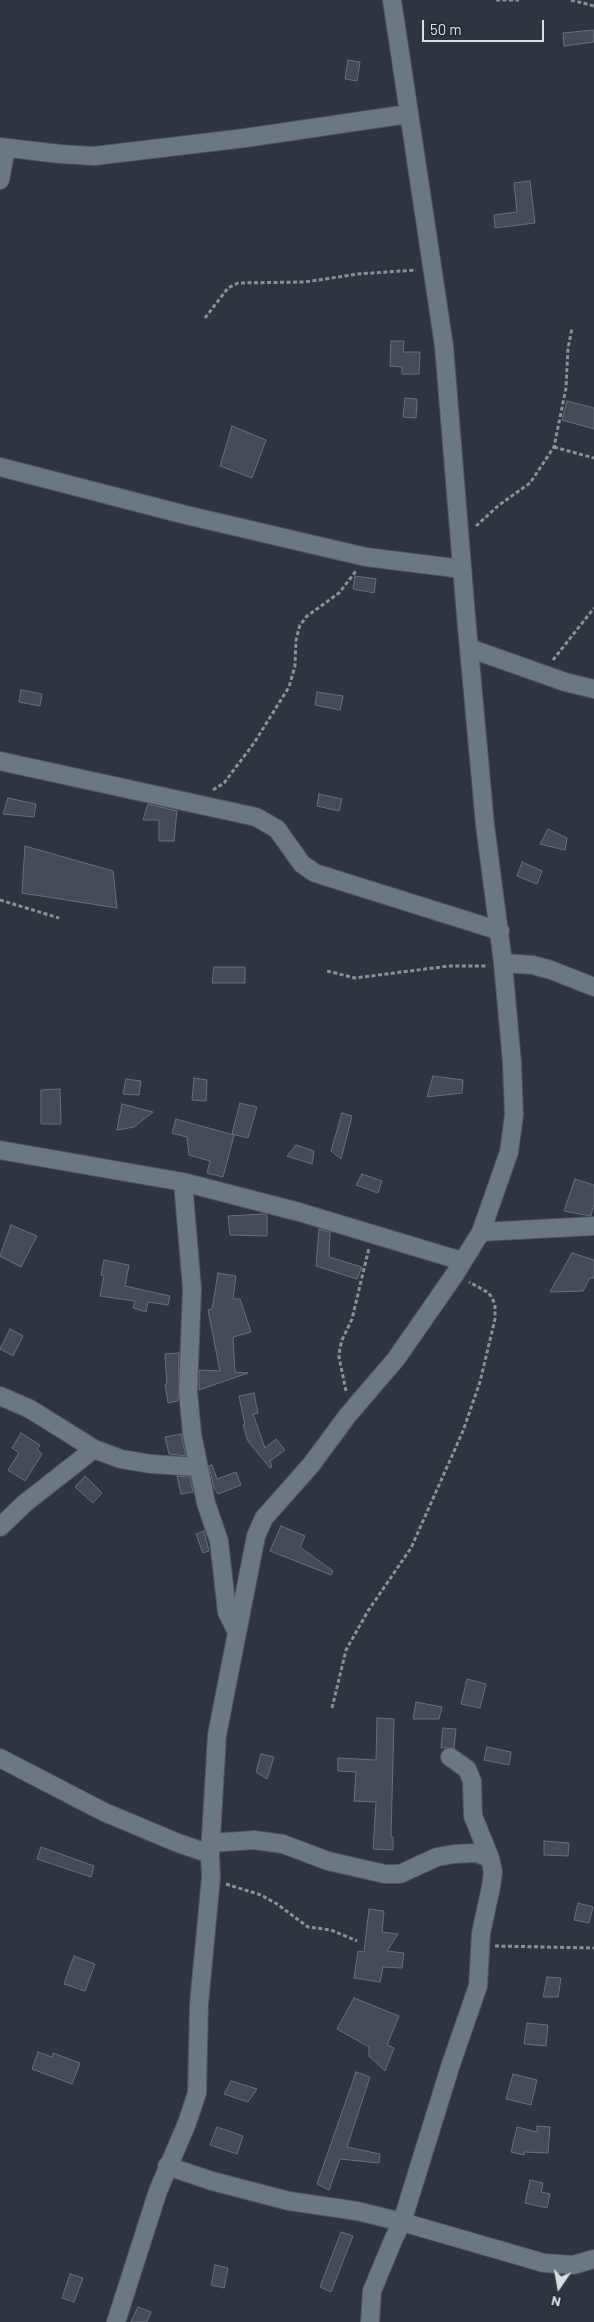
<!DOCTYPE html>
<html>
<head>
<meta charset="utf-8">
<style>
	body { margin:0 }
	#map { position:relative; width:594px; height:2322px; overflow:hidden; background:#2d363e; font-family:Barlow,sans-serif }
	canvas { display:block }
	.north { position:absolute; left:534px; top:2262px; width:50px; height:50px; -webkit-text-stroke:4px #242c34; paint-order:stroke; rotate:192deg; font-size:14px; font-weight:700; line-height:20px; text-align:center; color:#dadfe4 }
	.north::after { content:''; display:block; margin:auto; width:18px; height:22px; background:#dadfe4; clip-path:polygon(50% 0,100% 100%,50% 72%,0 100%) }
	.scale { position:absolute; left:422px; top:20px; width:122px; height:22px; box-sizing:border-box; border:2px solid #dadfe4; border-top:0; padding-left:6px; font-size:15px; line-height:18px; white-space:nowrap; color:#dadfe4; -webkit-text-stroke:4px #242c34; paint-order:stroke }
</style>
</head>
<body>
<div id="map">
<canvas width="594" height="2322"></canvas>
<div class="north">N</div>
<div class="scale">50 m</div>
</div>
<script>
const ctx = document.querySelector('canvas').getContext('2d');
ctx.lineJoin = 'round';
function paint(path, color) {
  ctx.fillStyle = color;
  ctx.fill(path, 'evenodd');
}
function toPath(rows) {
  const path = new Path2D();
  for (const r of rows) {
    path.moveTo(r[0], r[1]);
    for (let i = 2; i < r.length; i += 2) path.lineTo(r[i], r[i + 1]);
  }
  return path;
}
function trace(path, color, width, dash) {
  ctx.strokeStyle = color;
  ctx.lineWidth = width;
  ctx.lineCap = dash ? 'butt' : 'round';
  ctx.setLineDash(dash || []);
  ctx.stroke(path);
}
const building = toPath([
	[593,30,594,42,564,46,563,33,593,30],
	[348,60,360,62,357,81,345,79,348,60],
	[530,181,535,223,495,228,494,215,517,212,514,183,530,181],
	[391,341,404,341,403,352,420,352,419,374,402,374,402,367,390,366,391,341],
	[405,398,417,399,416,418,403,417,405,398],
	[567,401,594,408,594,429,562,420,567,401],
	[232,426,266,440,252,478,220,466,232,426],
	[355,576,376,579,374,593,353,589,355,576],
	[21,690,42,694,40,706,19,702,21,690],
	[317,692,343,696,340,710,315,705,317,692],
	[319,794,342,799,339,811,317,806,319,794],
	[8,798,36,804,34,817,3,814,8,798],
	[148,804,177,811,174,841,159,841,159,820,143,820,148,804],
	[548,829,567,838,565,850,540,844,548,829],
	[25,846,113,871,117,908,22,893,25,846],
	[522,862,542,871,537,884,517,876,522,862],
	[214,967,245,967,245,983,212,983,214,967],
	[433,1076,463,1080,462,1093,427,1097,433,1076],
	[194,1078,207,1080,206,1101,192,1100,194,1078],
	[126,1079,141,1081,139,1095,123,1094,126,1079],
	[60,1089,61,1124,41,1124,41,1090,60,1089],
	[240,1103,257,1107,248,1138,232,1134,240,1103],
	[122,1104,153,1112,134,1127,117,1130,122,1104],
	[342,1113,352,1116,341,1159,331,1151,342,1113],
	[176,1119,234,1135,223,1177,207,1173,210,1161,189,1155,187,1137,172,1133,176,1119],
	[296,1145,314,1151,312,1164,287,1156,296,1145],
	[362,1174,382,1181,378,1193,356,1185,362,1174],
	[575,1179,594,1185,594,1203,591,1216,564,1211,575,1179],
	[264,1214,267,1215,267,1236,230,1235,228,1216,264,1214],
	[11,1225,37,1236,21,1267,0,1256,11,1225],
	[319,1229,330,1232,329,1257,362,1267,357,1279,316,1266,319,1229],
	[572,1253,594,1260,594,1278,590,1278,583,1291,550,1292,572,1253],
	[104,1260,129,1265,125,1286,170,1296,168,1305,148,1302,146,1312,133,1308,135,1301,100,1296,104,1276,101,1275,104,1260],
	[218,1273,236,1276,233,1299,240,1299,251,1332,233,1337,235,1372,248,1373,199,1390,199,1370,220,1371,208,1310,212,1309,218,1273],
	[10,1329,23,1336,13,1356,0,1349,10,1329],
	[179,1353,178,1401,168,1403,165,1384,167,1384,165,1354,179,1353],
	[254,1393,258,1413,253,1414,265,1448,276,1439,285,1450,270,1461,272,1467,270,1468,248,1441,243,1425,245,1425,239,1396,254,1393],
	[21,1433,40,1445,37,1449,42,1454,25,1481,8,1470,19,1453,12,1448,21,1433],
	[181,1434,186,1456,169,1454,165,1437,181,1434],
	[212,1465,217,1479,236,1472,241,1485,218,1494,214,1488,209,1466,212,1465],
	[85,1476,102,1493,93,1503,75,1487,85,1476],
	[177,1476,190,1477,193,1492,181,1494,177,1476],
	[281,1526,305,1536,300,1547,333,1571,331,1575,270,1551,281,1526],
	[204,1531,209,1551,203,1553,196,1534,204,1531],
	[467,1679,486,1684,480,1708,461,1704,467,1679],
	[416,1702,442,1707,439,1719,413,1719,416,1702],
	[377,1718,394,1719,391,1837,393,1837,393,1850,373,1849,376,1802,354,1801,356,1772,338,1771,338,1758,376,1760,377,1718],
	[443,1728,456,1729,454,1748,441,1748,443,1728],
	[487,1747,511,1752,509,1765,484,1760,487,1747],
	[261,1754,274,1757,267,1779,256,1772,261,1754],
	[544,1841,569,1843,568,1856,544,1855,544,1841],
	[41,1847,94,1866,91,1877,37,1859,41,1847],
	[578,1903,593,1907,589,1923,574,1920,578,1903],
	[369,1909,384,1911,382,1932,398,1934,387,1951,404,1953,402,1968,383,1967,380,1982,354,1978,358,1951,364,1952,369,1909],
	[74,1956,95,1964,85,1991,64,1984,74,1956],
	[547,1977,561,1978,558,1997,543,1997,547,1977],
	[354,1998,399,2016,387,2045,394,2048,385,2071,369,2056,369,2047,337,2029,354,1998],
	[527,2023,548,2025,546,2046,524,2044,527,2023],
	[38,2052,52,2057,53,2053,80,2063,72,2084,32,2069,38,2052],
	[356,2072,370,2077,347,2147,380,2154,379,2163,340,2159,329,2190,317,2184,356,2072],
	[513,2074,537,2080,531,2105,506,2099,513,2074],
	[231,2081,257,2089,248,2102,224,2094,231,2081],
	[537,2126,550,2127,548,2153,524,2152,524,2155,511,2152,517,2127,537,2132,537,2126],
	[217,2127,243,2136,237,2154,210,2145,217,2127],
	[530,2180,543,2183,541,2192,550,2194,547,2208,525,2203,530,2180],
	[341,2232,353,2236,331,2292,320,2287,341,2232],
	[215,2265,228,2268,224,2288,211,2285,215,2265],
	[70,2274,83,2278,74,2302,62,2298,70,2274],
	[138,2307,151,2312,147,2322,131,2322,138,2307]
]);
const path = toPath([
	[496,0,519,0],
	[571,0,594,6],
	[205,318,228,288,238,283,305,282,358,274,416,270],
	[554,447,594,458],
	[476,526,499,505,530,483,554,447,566,388,568,348,572,328],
	[553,660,594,608],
	[213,790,224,783,254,743,289,687,295,666,296,640,300,625,307,616,339,593,356,571],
	[0,900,59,918],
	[327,971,355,978,449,966,488,966],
	[346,1391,339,1357,340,1348,342,1340,352,1319,369,1248],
	[332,1708,346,1650,368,1611,411,1548,463,1431,480,1382,495,1319,495,1304,489,1293,469,1282],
	[226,1884,261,1895,277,1904,308,1927,331,1930,357,1941],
	[495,1946,594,1948]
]);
const minor = toPath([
	[0,147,60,154,94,156,245,138,408,114],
	[0,180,6,148],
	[0,467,186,515,366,557,462,569],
	[469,648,565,682,594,689],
	[0,761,256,817,277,829,302,864,315,873,500,931],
	[503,963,533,965,551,970,594,987],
	[0,1150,183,1182,299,1212,462,1261],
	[183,1182,192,1289,188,1391,192,1434,206,1503,219,1541,227,1612,237,1632],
	[481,1232,594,1226],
	[0,1396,30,1409,94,1449,121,1459,151,1464,198,1467],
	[0,1527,25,1503,94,1449],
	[0,1758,104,1812,178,1843,210,1854],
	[211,1843,254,1840,283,1844,328,1861,385,1874,400,1874,437,1857,454,1854,476,1853,490,1858],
	[167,2166,212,2181,289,2201,357,2211,402,2222,544,2263,573,2265,594,2259],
	[116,2322,158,2191,187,2123,197,2093,199,2004,211,1877,210,1854,217,1735,256,1536,264,1518,311,1465,348,1415,396,1359,455,1274,481,1232,509,1152,514,1115,512,1063,503,963,485,825,466,616,444,346,392,0],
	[370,2322,372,2291,394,2238,402,2222,451,2064,478,1986,481,1933,491,1887,493,1872,490,1858,473,1816,472,1781,467,1769,450,1757]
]);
paint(building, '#434b54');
trace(building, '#667079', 1);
trace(minor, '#4c535a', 20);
trace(path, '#899096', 3, [4, 2.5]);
trace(minor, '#6d7781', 18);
</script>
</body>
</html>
